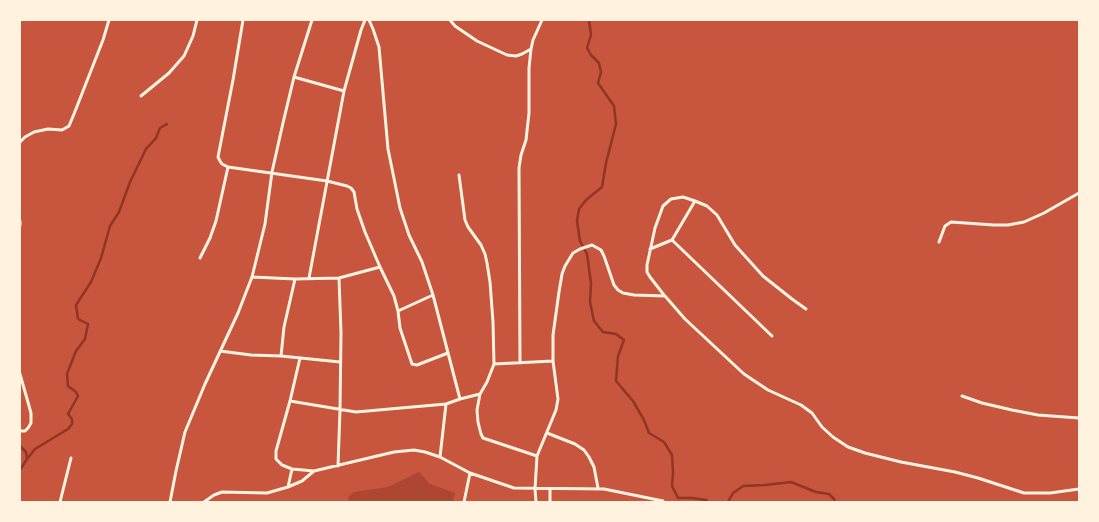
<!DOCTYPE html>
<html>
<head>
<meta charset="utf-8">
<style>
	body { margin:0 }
	#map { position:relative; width:1099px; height:522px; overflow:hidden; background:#c8553d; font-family:Ubuntu,sans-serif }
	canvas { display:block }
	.frame { position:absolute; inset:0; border:21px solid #fff3e0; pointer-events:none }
</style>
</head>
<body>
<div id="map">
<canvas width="1099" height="522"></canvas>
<div class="frame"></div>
</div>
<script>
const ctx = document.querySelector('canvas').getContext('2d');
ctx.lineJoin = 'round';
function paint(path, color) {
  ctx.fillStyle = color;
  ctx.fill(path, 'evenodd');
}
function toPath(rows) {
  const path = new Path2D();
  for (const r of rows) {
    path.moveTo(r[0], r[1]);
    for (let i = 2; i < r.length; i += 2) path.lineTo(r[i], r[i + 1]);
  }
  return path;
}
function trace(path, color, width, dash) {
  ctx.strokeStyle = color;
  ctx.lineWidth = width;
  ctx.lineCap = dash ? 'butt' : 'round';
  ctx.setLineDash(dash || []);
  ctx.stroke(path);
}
const green = toPath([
	[419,472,430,484,455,493,453,502,349,502,348,497,354,492,388,487]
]);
const stream = toPath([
	[589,20,591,35,587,48,591,55,599,63,601,72,598,83,614,106,616,124,606,163,602,187,586,200,579,209,577,221,580,241,587,254,591,283,590,302,594,321,603,332,616,334,624,340,618,356,616,381,633,401,644,420,649,433,664,442,672,455,673,473,672,486,678,498,692,498,706,500,708,502],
	[20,446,26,452,27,459,20,470],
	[27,459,35,449,68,429,72,424,72,419,68,414,78,396,76,392,68,386,67,374,76,351,85,339,88,324,78,319,76,305,91,282,101,258,110,226,119,212,130,182,146,149,156,138,160,128,167,124],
	[728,502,733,493,743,486,765,485,791,482,816,492,829,494,834,499,835,502]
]);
const minor = toPath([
	[243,20,233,80,218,157,220,161,222,164,228,167,327,181,347,186,351,188,354,192,357,209,365,232,380,267,394,296,398,311,433,295],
	[369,20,373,29,379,47,388,149,400,208,409,235,422,262,433,295,460,399],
	[450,20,455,26,477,41,507,55,516,56,522,54,531,49],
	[294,77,344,91],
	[141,96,169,73,184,56,193,36,197,20],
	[20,142,25,137,34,132,48,129,62,130,69,126,74,114,103,40,109,20],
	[459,175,465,220,468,227,481,245,485,254,487,263,490,282,493,322,494,364,487,382,480,394,477,410,478,422,481,434,483,438,537,456],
	[20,221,20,225],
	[672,240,772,336],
	[939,242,945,226,951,222,994,225,1008,225,1024,222,1044,213,1079,193],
	[650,249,672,240,695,201],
	[200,258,210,238,216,221,228,167],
	[252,277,295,279,339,278,380,267],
	[309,278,344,91,361,30,365,20],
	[664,295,650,277,647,272,647,265,655,228,663,206,671,199,683,197,695,201,707,206,717,215,735,245,763,276,792,299,806,309],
	[398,311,400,328,412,364,417,365,448,353],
	[220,351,251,355,281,356,340,362],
	[281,356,284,327,295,279],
	[300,358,290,401,276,451,276,459,282,465,292,469,314,471],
	[520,363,519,168,521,155,526,140,529,113,529,68,531,49,533,40,542,20],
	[494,364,553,361],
	[20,374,31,413,31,423,28,428,25,431,20,431],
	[962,396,982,403,1012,410,1038,415,1079,418],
	[290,401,356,412,446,404,460,399,480,394],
	[547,433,575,444,584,450,589,457,594,467,598,488],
	[440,457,446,404],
	[338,466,340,410,341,333,339,278],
	[288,487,292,469],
	[60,502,71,458],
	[170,502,176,471,185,432,205,384,238,313,252,277,265,224,272,172,283,123,294,77,312,20],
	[204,502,214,495,222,492,267,493,288,487,302,481,314,471,394,452,414,450,425,452,440,457,470,473,514,488,604,489,663,501],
	[464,502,470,473],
	[536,502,535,489,537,456,556,410,558,399,553,361,553,335,559,292,562,274,565,266,573,253,580,249,592,245,601,250,604,256,614,285,618,290,623,293,634,295,665,296,685,319,744,374,768,390,801,405,812,413,822,427,833,437,848,447,865,453,901,462,955,472,978,478,1024,493,1050,493,1079,489],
	[550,502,550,489]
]);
paint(green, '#ae4732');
trace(stream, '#8f3625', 2.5);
trace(minor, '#fff3e0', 3);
</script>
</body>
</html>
